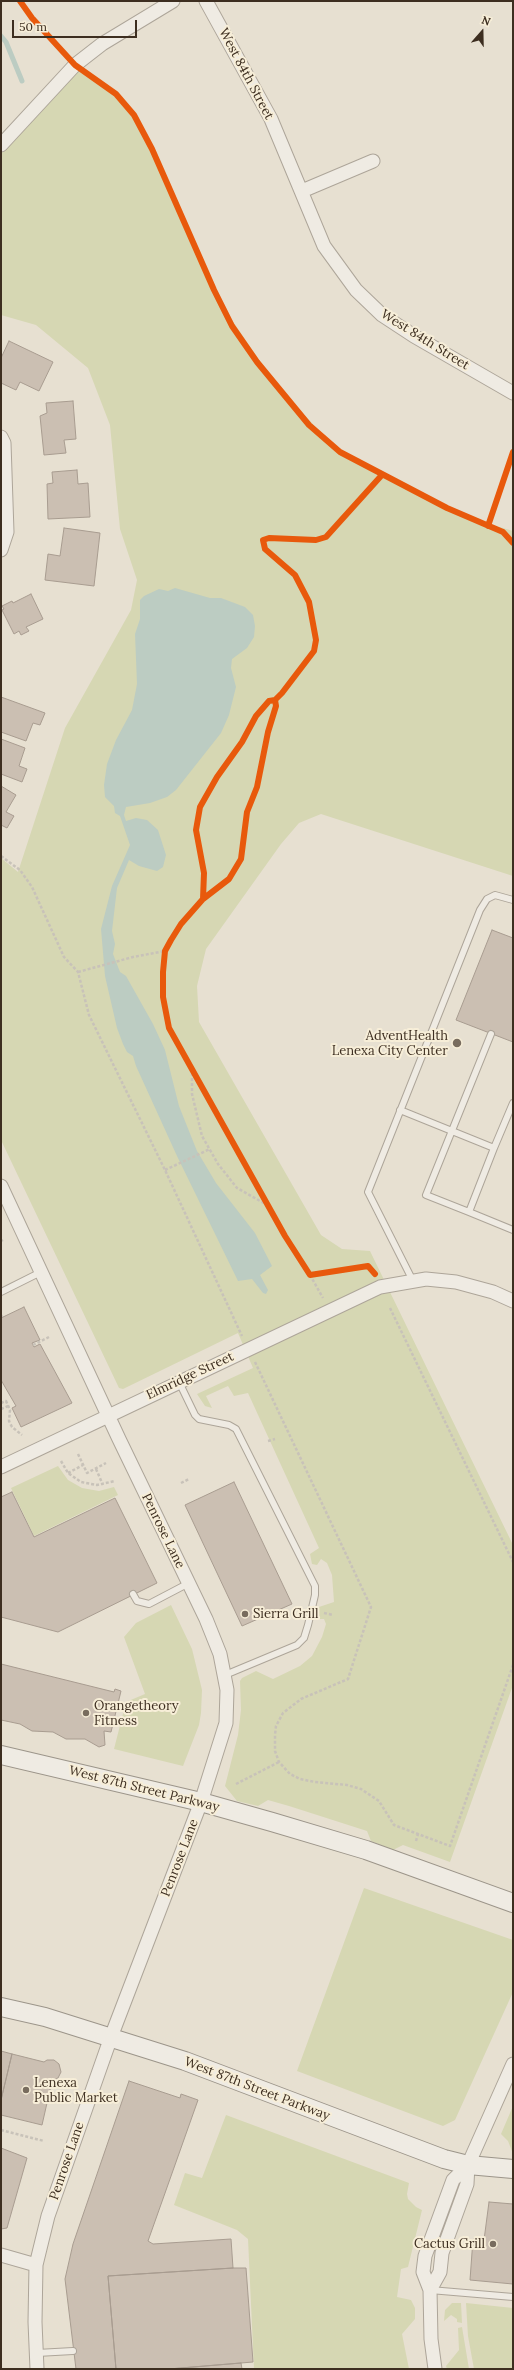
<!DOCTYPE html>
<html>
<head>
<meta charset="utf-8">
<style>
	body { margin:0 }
	#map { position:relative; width:514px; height:2370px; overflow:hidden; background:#e7e0d1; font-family:Lora,serif }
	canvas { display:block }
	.frame { position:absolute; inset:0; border:2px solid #3d2e20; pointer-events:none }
	.north { position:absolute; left:462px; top:12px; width:40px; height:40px; -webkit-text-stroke:3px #f7eed8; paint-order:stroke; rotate:20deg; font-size:11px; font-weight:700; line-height:16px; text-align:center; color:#3d2e20 }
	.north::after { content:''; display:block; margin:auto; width:14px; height:18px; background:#3d2e20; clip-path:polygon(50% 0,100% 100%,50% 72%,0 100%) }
	.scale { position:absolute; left:12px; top:20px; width:125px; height:18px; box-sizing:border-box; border:2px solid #3d2e20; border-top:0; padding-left:5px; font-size:12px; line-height:14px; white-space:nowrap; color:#3d2e20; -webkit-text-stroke:3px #f7eed8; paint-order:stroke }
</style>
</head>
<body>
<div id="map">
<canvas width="514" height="2370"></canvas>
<div class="frame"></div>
<div class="north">N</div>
<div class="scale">50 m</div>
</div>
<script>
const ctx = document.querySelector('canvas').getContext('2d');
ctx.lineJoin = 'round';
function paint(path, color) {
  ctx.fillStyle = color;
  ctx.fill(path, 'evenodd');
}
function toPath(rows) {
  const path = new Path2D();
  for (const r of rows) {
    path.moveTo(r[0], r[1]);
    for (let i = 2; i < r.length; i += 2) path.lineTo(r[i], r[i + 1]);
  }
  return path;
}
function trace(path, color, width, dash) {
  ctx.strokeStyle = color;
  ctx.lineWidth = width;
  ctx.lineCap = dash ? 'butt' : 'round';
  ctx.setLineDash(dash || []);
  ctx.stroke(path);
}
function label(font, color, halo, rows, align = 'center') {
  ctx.font = font + ' Lora,serif';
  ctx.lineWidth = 4;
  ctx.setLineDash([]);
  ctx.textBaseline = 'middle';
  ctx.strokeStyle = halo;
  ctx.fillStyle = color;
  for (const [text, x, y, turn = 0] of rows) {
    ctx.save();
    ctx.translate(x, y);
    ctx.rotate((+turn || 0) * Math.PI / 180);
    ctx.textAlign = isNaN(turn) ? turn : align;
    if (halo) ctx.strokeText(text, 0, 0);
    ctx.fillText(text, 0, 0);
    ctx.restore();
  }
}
const green = toPath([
	[75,65,133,111,221,304,275,383,334,447,373,471,466,517,513,531,513,876,321,814,299,823,281,844,206,949,197,986,199,1022,321,1235,342,1249,370,1251,513,1545,513,1685,450,1862,403,1845,393,1850,371,1841,367,1831,289,1806,268,1800,258,1806,237,1801,225,1786,238,1735,241,1710,240,1681,242,1678,256,1671,273,1679,300,1666,312,1656,322,1637,326,1624,324,1619,315,1619,319,1607,334,1602,332,1575,327,1563,321,1559,317,1565,312,1564,310,1554,319,1548,248,1393,234,1396,228,1386,206,1396,212,1408,205,1406,197,1394,253,1368,238,1333,123,1389,119,1388,1,1140,1,858,18,872,65,728,131,610,137,580,120,529,110,425,88,368,36,325,1,315,1,145],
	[58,1466,68,1480,82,1488,99,1491,114,1487,118,1495,34,1536,11,1488],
	[171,1605,192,1649,202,1690,201,1713,199,1725,183,1766,114,1749,126,1702,145,1694,124,1637,136,1623],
	[364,1888,513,1940,513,1992,455,2120,443,2126,297,2071],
	[513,2106,513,2154,508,2141,501,2134],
	[226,2115,409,2183,407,2194,408,2199,416,2207,422,2210,408,2267,401,2269,397,2297,411,2300,415,2308,415,2319,402,2334,409,2369,254,2369,248,2239,237,2230,174,2205,185,2173,202,2178],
	[452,2303,461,2303,462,2323,457,2322,457,2319,451,2315,444,2321,445,2310],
	[466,2303,513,2308,513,2369,474,2369,468,2336],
	[462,2327,469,2369,447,2369,446,2366,459,2350,458,2328]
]);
const water = toPath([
	[175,588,210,598,221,598,245,607,253,615,255,626,254,637,247,648,232,659,231,668,236,687,229,715,221,733,176,790,167,797,150,803,126,807,124,815,126,821,136,818,147,820,158,830,166,855,163,867,157,871,139,866,129,860,117,888,112,931,115,944,113,954,120,972,126,976,153,1024,165,1050,179,1106,197,1151,216,1183,255,1233,272,1266,260,1275,268,1290,266,1294,263,1293,252,1279,238,1281,177,1156,136,1066,133,1056,127,1052,123,1044,117,1028,105,976,101,929,112,886,130,845,120,816,115,813,114,806,105,797,104,785,107,764,116,740,132,710,137,684,135,634,140,619,140,600,144,596,159,589,168,591]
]);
const stream = toPath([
	[1,36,6,42,22,81]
]);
const building = toPath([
	[9,341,53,362,39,391,20,382,16,390,1,383,1,358,9,341],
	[73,401,76,439,64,440,66,453,44,455,40,416,47,413,46,403,73,401],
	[77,470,78,484,88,483,90,517,48,519,47,484,53,483,52,472,77,470],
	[64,528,100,533,94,586,45,580,48,554,60,556,64,528],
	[31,594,43,619,26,627,29,631,21,635,19,631,14,634,2,610,4,609,2,606,12,601,13,603,31,594],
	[1,697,45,713,40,725,33,723,26,741,1,732,1,697],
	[1,739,25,748,19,766,27,769,22,782,1,774,1,739],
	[1,786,16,795,6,812,14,816,7,828,1,825,1,786],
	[492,930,513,938,513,1042,456,1020,492,930],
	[24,1307,40,1340,32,1343,34,1347,40,1344,72,1403,21,1427,12,1408,16,1406,1,1380,1,1318,24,1307],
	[234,1482,292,1604,242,1626,185,1505,234,1482],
	[12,1492,34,1537,115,1498,157,1583,58,1632,1,1617,1,1497,12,1492],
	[1,1664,114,1692,115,1689,121,1691,111,1732,104,1731,105,1745,99,1747,85,1739,66,1739,53,1732,32,1731,20,1724,1,1720,1,1664],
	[1,2051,12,2054,1,2100,1,2051],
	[12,2054,44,2062,47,2060,54,2060,59,2064,61,2072,58,2078,52,2081,42,2125,1,2115,1,2100,12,2054],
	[129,2081,180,2098,181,2094,198,2100,148,2241,153,2244,231,2239,233,2268,108,2276,116,2369,76,2369,65,2279,73,2244,129,2081],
	[1,2148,27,2158,7,2228,1,2229,1,2148],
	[489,2202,513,2204,513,2284,470,2280,473,2239,484,2240,489,2202],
	[233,2268,246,2268,253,2362,169,2369,116,2369,108,2276,233,2268],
	[241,2363,242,2369,169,2369,241,2363]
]);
const path = toPath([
	[1,856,20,870,32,887,64,957,78,972,89,1015,165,1170,242,1336],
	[78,972,133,957,165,951],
	[192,1068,192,1094,202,1136,218,1164,237,1188,269,1206],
	[165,1170,210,1149],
	[1,1241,3,1240],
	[310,1275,323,1298],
	[390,1308,513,1562],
	[1,1315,2,1317],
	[33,1345,49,1337],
	[255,1362,371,1607,348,1679,301,1699,283,1713,276,1726,275,1735,275,1751,279,1762,290,1774,300,1779,315,1782,347,1785,361,1789,379,1801,394,1825,450,1846,513,1665],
	[1,1403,6,1401,10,1410,9,1421,12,1427,22,1435],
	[1,1409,8,1406],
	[268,1441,275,1439],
	[78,1454,87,1473,106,1463],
	[61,1461,68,1473,81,1482,97,1485,115,1481],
	[96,1469,103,1485],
	[68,1473,83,1465],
	[181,1483,189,1479],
	[324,1613,333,1615],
	[236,1784,279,1762],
	[416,1841,418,1834],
	[1,2130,44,2141]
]);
const service = toPath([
	[400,1110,494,1148,469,1212,513,1230],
	[494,1148,513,1103],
	[469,1212,426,1195,491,1034],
	[413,1281,368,1192,480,910,487,899,495,895,513,900],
	[1,1292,41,1272],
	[179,1382,195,1415,199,1419,229,1425,236,1429,315,1586,315,1595,308,1625,304,1638,297,1645,225,1675],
	[133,1594,137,1601,149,1604,189,1583],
	[430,2290,513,2297],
	[37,2353,73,2351]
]);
const minor = toPath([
	[206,1,271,119,324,246,356,290,382,315,414,336,513,393],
	[1,145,75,65,102,44,173,1],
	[302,191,373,161],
	[1,437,4,443,7,532,1,550],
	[1,1186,119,1439,206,1619,220,1654,227,1690,226,1723,201,1802,111,2037,48,2216,36,2265,35,2322,37,2369],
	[1,1467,380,1287,426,1279,456,1282,493,1292,513,1301],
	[1,2255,36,2265],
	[430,2290,440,2272,442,2253,467,2184,468,2165,513,2064],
	[435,2369,431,2339,430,2290,423,2272,425,2256,453,2180,468,2165]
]);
const secondary = toPath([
	[1,1755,201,1802,272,1822,366,1850,513,1903],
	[1,2007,45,2017,185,2061,444,2159,468,2165,513,2169]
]);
const cycleway = toPath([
	[20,1,32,18,75,65,116,94,134,115,152,149,214,290,232,326,257,362,309,425,340,452,447,508,503,532,513,543],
	[488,526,513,452],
	[203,899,229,879,241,859,247,812,257,787,268,732,276,706,275,700],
	[375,1274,368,1266,310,1275,285,1236,169,1028,163,997,163,972,165,951,171,940,181,924,203,899,204,873,196,830,200,807,217,777,242,742,256,716,269,701,275,700,282,693,314,651,316,640,309,602,295,575,265,549,263,540,269,538,316,540,326,537,381,476]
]);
const markers = [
	[457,1043,5,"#786c5e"],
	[245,1614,4,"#786c5e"],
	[86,1713,4,"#786c5e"],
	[26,2090,4,"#786c5e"],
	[493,2244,4,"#786c5e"]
];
const streetNames = [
	["West 84th Street",246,74,62],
	["West 84th Street",425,340,32],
	["Elmridge Street",190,1376,-25],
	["Penrose Lane",163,1531,64],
	["West 87th Street Parkway",144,1789,14],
	["Penrose Lane",180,1858,-69],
	["West 87th Street Parkway",257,2089,21],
	["Penrose Lane",67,2161,-71]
];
const poiNames = [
	["AdventHealth",448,1036,"right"],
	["Lenexa City Center",448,1051,"right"],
	["Sierra Grill",253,1614],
	["Orangetheory",94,1706],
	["Fitness",94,1721],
	["Lenexa",34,2083],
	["Public Market",34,2098],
	["Cactus Grill",485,2244,"right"]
];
paint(green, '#d6d7b3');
paint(water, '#bcccc2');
trace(stream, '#bcccc2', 5);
paint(building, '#cbbfb2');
trace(building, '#a89c90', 1);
trace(service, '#ada599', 8);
trace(minor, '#ada599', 15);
trace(secondary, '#9c958a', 20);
trace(path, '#c8c2b9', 2.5, [3, 2]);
trace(service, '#efebe3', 6);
trace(minor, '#efebe3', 13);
trace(secondary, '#efebe3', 18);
trace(cycleway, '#e8590c', 6);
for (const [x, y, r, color] of markers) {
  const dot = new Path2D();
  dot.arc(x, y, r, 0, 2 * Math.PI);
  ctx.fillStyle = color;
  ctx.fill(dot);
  trace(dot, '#f7eed8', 1.5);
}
label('13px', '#3d2e20', '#f7eed8', streetNames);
label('13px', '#3d2e20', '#f7eed8', poiNames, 'left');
</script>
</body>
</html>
